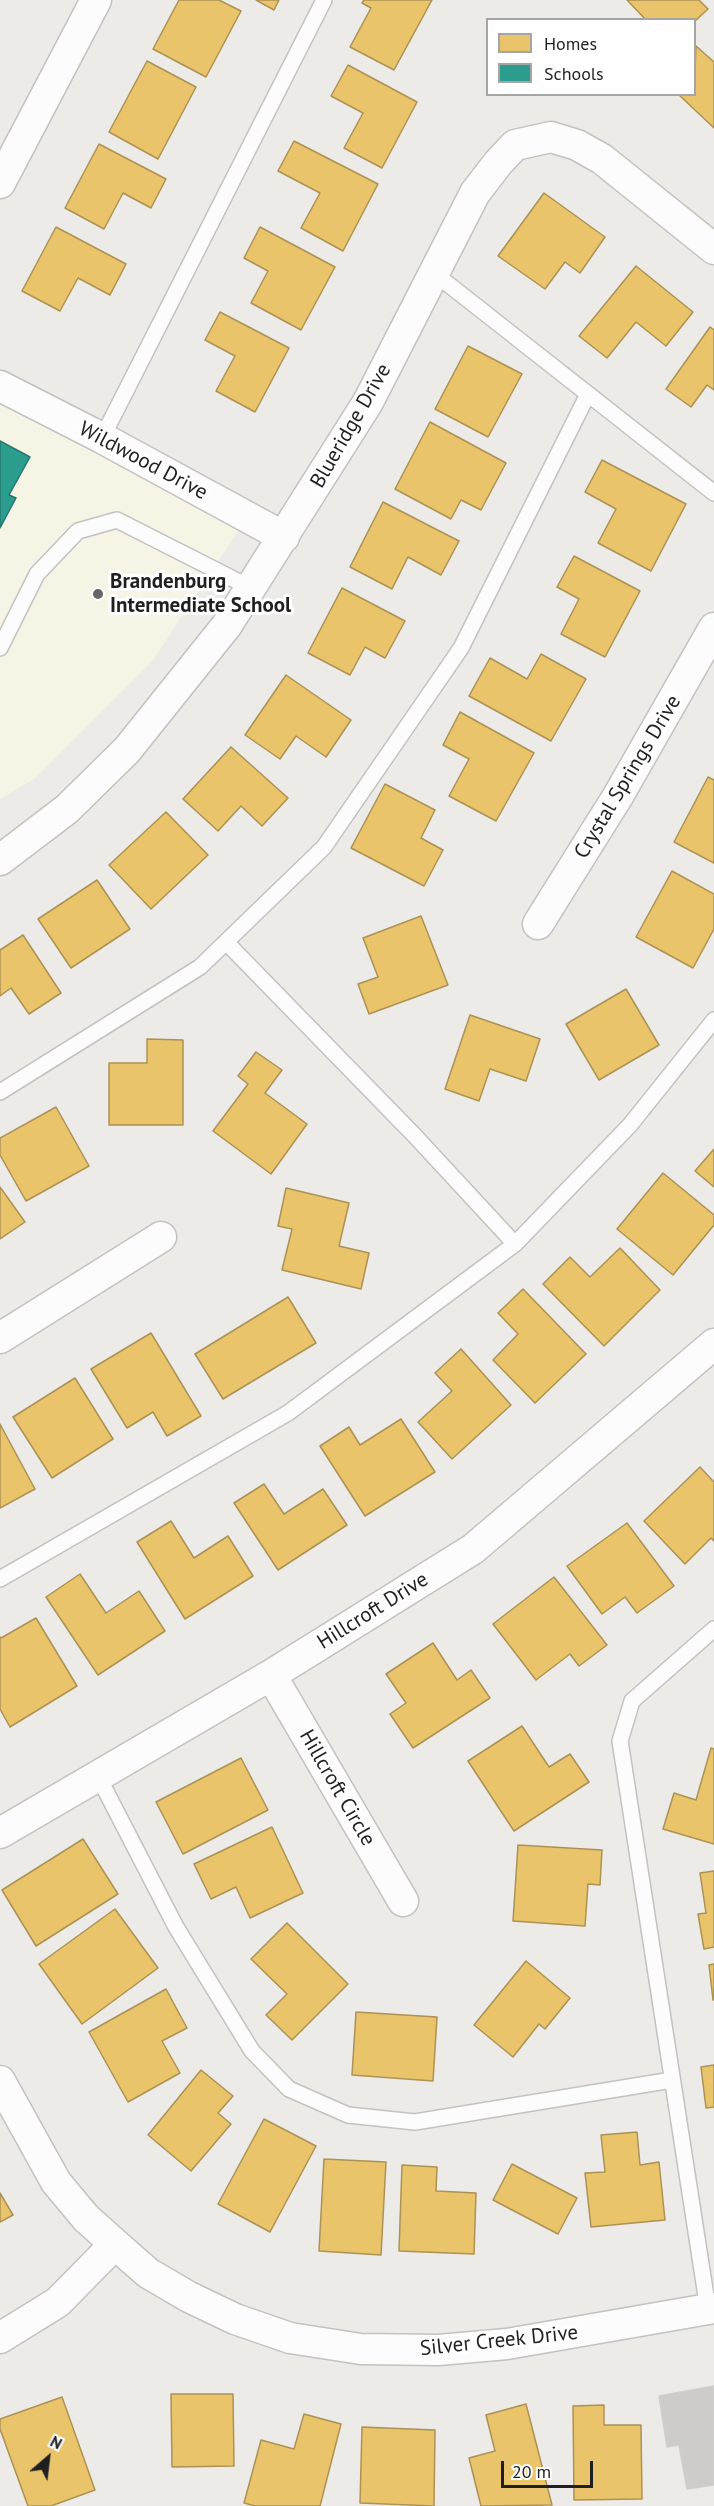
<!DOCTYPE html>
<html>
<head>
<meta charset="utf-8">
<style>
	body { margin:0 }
	#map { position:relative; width:714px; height:2506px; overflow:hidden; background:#edebe8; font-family:"PT Sans",sans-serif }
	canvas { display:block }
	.legend { position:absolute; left:486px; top:18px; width:210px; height:78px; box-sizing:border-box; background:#fff; border:2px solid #a5a5a5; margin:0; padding:8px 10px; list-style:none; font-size:18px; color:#1f1f1f }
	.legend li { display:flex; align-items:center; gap:12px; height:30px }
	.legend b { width:30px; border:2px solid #a5a5a5 }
	.north { position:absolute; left:18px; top:2428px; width:60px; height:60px; -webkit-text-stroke:4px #fff; paint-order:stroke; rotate:28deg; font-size:16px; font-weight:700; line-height:24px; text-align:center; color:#1f1f1f }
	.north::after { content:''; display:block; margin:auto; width:21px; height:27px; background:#1f1f1f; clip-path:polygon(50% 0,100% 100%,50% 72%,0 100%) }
	.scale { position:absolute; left:501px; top:2461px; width:92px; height:27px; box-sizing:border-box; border:3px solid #1f1f1f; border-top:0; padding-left:8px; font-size:18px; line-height:21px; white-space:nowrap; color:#1f1f1f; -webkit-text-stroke:4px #fff; paint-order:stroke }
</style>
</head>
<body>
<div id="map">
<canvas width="714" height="2506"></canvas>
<ul class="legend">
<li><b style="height:16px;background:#e9c46a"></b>Homes</li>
<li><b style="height:16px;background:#2a9d8f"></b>Schools</li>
</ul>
<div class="north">N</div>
<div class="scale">20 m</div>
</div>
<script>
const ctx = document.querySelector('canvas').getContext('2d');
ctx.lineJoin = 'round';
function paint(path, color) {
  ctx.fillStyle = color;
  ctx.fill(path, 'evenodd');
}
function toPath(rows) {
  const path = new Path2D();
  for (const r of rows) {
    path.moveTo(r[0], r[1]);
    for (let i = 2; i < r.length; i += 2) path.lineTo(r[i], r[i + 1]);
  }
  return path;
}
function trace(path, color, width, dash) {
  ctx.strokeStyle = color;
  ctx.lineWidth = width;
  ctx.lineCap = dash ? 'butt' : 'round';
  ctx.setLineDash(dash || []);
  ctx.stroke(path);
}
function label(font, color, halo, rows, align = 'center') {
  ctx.font = font + ' "PT Sans",sans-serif';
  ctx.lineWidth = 6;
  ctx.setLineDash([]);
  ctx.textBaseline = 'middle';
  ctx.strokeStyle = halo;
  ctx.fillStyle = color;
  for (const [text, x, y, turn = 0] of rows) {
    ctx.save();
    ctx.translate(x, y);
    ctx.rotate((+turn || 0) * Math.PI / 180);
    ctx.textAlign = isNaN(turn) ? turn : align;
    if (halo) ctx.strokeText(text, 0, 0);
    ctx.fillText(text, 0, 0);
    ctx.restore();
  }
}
const education = toPath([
	[0,401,240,528,153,660,34,779,0,799]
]);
const homes = toPath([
	[179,0,219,0,241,11,206,77,153,49,179,0],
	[256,0,279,0,274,10,256,0],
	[364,0,432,0,394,70,350,47,371,8,362,3,364,0],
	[627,0,699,0,708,9,694,22,694,20,646,20,627,0],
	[696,46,714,62,714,128,678,94,694,94,696,46],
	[147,61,196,87,158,159,109,132,147,61],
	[348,65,417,102,382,168,344,148,363,113,331,96,348,65],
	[294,141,378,184,343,251,301,228,320,193,278,171,294,141],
	[99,144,166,179,151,208,123,193,104,229,65,208,99,144],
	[544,193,605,237,580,273,565,262,545,289,498,256,544,193],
	[56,227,126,264,110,295,78,278,60,311,22,291,56,227],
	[260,227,335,267,301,330,251,303,268,271,244,258,260,227],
	[636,266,693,312,666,346,636,322,607,358,579,336,636,266],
	[220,312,289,348,255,412,216,391,235,356,205,340,220,312],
	[710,327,714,330,714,390,707,385,691,407,666,389,710,327],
	[468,346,522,374,488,437,435,409,468,346],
	[430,422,506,463,481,510,461,500,451,519,395,489,430,422],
	[602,460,686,504,651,571,598,543,616,509,585,492,602,460],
	[383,502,459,541,441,575,408,557,392,589,350,567,383,502],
	[574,556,640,591,605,657,561,634,579,599,557,587,574,556],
	[342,588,405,621,385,658,365,647,350,675,308,653,342,588],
	[541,654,586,679,551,741,469,696,490,658,527,679,541,654],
	[286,675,351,720,326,757,296,736,280,759,245,735,286,675],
	[460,712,534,753,496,821,449,796,469,759,443,745,460,712],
	[231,747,288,798,262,826,241,806,218,831,183,799,231,747],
	[708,777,714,780,714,863,674,842,708,777],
	[385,784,435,810,421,838,443,850,424,886,351,848,385,784],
	[166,812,208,855,151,909,109,865,166,812],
	[672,871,714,894,714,929,693,968,636,937,672,871],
	[97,880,130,929,71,968,38,919,97,880],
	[421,916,448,985,369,1014,358,984,378,977,363,938,421,916],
	[23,935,61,993,29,1014,11,988,0,996,0,950,23,935],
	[626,989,659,1045,599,1080,566,1024,626,989],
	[470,1015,540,1039,526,1081,490,1069,479,1101,445,1089,470,1015],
	[147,1039,183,1040,183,1125,109,1125,109,1063,147,1063,147,1039],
	[256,1052,282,1070,265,1093,307,1124,271,1174,213,1131,248,1084,238,1076,256,1052],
	[56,1107,89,1166,26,1201,0,1155,0,1138,56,1107],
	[714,1149,714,1187,695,1171,714,1149],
	[663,1173,714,1215,714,1225,673,1275,617,1229,663,1173],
	[0,1187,25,1222,0,1239,0,1187],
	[286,1188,349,1203,339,1246,369,1253,361,1289,282,1270,292,1229,278,1226,286,1188],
	[620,1248,660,1290,604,1346,543,1284,570,1257,590,1277,620,1248],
	[523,1289,586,1354,535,1403,493,1360,518,1334,498,1313,523,1289],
	[288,1297,316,1343,223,1399,195,1354,288,1297],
	[151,1333,201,1416,167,1436,153,1412,127,1428,91,1369,151,1333],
	[461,1349,511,1405,452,1459,418,1422,452,1391,435,1373,461,1349],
	[75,1378,113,1439,52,1478,13,1417,75,1378],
	[401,1419,435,1472,365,1516,320,1446,349,1427,360,1445,401,1419],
	[0,1424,35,1489,0,1508,0,1424],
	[700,1467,714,1482,714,1541,711,1538,685,1564,644,1521,700,1467],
	[264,1484,284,1514,323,1489,347,1525,278,1570,234,1503,264,1484],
	[171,1521,194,1558,228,1536,253,1576,185,1619,137,1542,171,1521],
	[627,1523,674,1586,637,1613,625,1597,602,1614,567,1566,627,1523],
	[80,1574,106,1613,139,1591,165,1631,98,1675,46,1597,80,1574],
	[554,1577,607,1645,579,1666,570,1654,536,1680,493,1624,554,1577],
	[36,1618,77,1686,10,1727,0,1709,0,1637,1,1638,36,1618],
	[433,1643,457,1680,471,1670,490,1698,413,1748,390,1714,406,1703,386,1674,433,1643],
	[522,1726,549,1767,570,1754,589,1782,514,1831,468,1761,522,1726],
	[711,1748,714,1749,714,1844,663,1829,674,1793,696,1800,711,1748],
	[241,1758,268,1810,183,1854,156,1802,241,1758],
	[272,1827,303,1893,250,1918,236,1887,211,1899,194,1864,272,1827],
	[83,1839,118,1894,36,1946,2,1890,83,1839],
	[518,1845,602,1850,600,1885,588,1884,585,1926,513,1921,518,1845],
	[714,1871,714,1947,704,1949,698,1914,706,1913,700,1873,714,1871],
	[115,1909,158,1968,82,2024,39,1964,115,1909],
	[287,1923,348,1984,292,2040,266,2015,287,1994,251,1959,287,1923],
	[526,1961,570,1998,545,2029,539,2024,513,2057,474,2025,526,1961],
	[714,1964,714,2000,713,2000,709,1965,714,1964],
	[166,1989,187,2028,162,2041,180,2073,128,2102,89,2032,166,1989],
	[356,2012,437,2017,433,2081,352,2075,356,2012],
	[714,2065,714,2107,706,2108,701,2067,714,2065],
	[201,2070,233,2096,218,2113,231,2124,191,2171,148,2135,201,2070],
	[264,2119,316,2146,270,2232,218,2204,264,2119],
	[637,2132,640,2165,659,2162,665,2220,591,2227,585,2173,605,2172,601,2135,637,2132],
	[324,2159,386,2162,381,2255,319,2251,324,2159],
	[512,2164,577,2198,558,2234,493,2200,512,2164],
	[402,2165,437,2167,436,2191,476,2193,474,2254,399,2251,402,2165],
	[0,2193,13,2215,0,2222,0,2193],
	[171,2394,233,2394,234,2466,172,2467,171,2394],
	[62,2397,95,2490,51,2506,28,2506,0,2429,0,2419,62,2397],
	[526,2404,552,2505,481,2506,469,2458,495,2451,486,2415,526,2404],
	[604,2405,604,2425,641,2425,642,2499,574,2500,573,2406,604,2405],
	[304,2414,341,2424,320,2506,255,2506,244,2503,261,2440,294,2449,304,2414],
	[362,2427,435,2430,434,2506,360,2503,362,2427]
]);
const schools = toPath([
	[0,441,30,457,9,495,16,498,0,528,0,441]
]);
const building = toPath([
	[714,2386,714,2485,687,2489,679,2445,667,2447,659,2396,714,2386]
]);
const lane = toPath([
	[434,273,714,493],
	[102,438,324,0],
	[0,648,37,574,78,531,117,520,251,588],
	[226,942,415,1136,515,1244],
	[0,1092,200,967,324,847,461,648,588,394],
	[0,1579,288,1413,515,1244,630,1125,714,1020],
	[98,1776,176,1927,252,2051,289,2089,348,2115,415,2122,672,2080],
	[708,2309,620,1741,632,1701,714,1629]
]);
const street = toPath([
	[0,183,96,0],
	[0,386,102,438,284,537],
	[0,860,67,809,127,750,227,625,368,402,475,193,498,163,515,145,551,137,577,145,602,159,714,249],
	[538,924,618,796,714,628],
	[0,1338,161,1237],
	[271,1675,403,1901],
	[0,1833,271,1675,473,1549,714,1344],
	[0,2081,56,2182,86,2218,115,2244,148,2273,189,2297,235,2319,290,2338,361,2349,438,2350,507,2344,714,2308],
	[0,2338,58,2302,115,2244]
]);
const markers = [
	[98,594,6,"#676665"]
];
const streetNames = [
	["Blueridge Drive",351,426,-60],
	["Wildwood Drive",143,461,28],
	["Crystal Springs Drive",628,777,-59],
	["Hillcroft Drive",373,1611,-32],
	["Hillcroft Circle",337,1788,60],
	["Silver Creek Drive",499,2341,-6]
];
const poiNames = [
	["Brandenburg",110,582],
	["Intermediate School",110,606]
];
paint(education, '#f5f4e5');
paint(homes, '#e9c46a');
trace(homes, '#ac9254', 1.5);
paint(schools, '#2a9d8f');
trace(schools, '#27776d', 1.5);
paint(building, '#ceccc9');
trace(building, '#d0cdca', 1.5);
trace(lane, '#c3c2c0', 18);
trace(street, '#c3c2c0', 33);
trace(lane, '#fcfcfc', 15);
trace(street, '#fcfcfc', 30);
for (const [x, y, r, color] of markers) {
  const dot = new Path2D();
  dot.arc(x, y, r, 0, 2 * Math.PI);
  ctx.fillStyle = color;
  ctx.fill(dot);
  trace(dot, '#fff', 2);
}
label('21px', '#1f1f1f', '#fff', streetNames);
label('bold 21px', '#1f1f1f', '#fff', poiNames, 'left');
</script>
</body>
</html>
